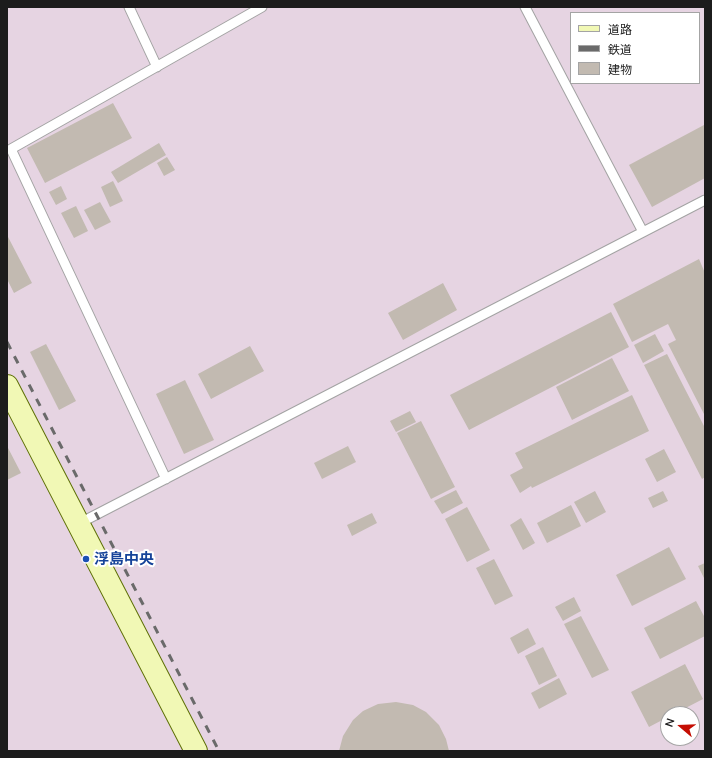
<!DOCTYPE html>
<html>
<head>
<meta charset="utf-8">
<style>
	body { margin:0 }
	#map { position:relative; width:712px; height:758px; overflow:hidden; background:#edeae2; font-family:Mulish,"Noto Sans JP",sans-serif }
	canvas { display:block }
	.frame { position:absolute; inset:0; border:8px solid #1c1c1c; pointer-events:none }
	.legend { position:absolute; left:570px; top:12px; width:130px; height:72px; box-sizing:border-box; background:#fff; border:1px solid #a4a4a4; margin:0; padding:5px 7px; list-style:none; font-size:12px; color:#1c1c1c }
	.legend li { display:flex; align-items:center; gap:8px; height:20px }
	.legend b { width:20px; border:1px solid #a4a4a4 }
	.north { position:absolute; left:660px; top:706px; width:40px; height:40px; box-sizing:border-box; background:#fff; border:1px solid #a4a4a4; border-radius:50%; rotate:289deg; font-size:11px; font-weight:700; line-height:16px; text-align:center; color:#1c1c1c }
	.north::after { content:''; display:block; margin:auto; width:14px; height:18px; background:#c50e03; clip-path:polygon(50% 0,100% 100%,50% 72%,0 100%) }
</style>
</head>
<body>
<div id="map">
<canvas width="712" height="758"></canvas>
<div class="frame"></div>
<ul class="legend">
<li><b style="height:5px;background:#f1f8b5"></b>道路</li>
<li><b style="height:5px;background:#6a6a6a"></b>鉄道</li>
<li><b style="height:11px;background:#c2bab1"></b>建物</li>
</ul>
<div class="north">N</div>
</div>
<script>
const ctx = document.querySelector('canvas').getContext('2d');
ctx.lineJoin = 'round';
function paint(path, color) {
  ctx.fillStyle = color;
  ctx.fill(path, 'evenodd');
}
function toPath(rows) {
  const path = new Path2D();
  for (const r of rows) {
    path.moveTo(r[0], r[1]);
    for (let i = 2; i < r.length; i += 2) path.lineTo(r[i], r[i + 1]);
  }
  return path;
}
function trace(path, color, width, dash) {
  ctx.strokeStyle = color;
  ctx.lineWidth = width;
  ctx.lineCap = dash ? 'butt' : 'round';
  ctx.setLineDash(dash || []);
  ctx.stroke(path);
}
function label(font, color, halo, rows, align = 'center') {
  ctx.font = font + ' Mulish,"Noto Sans JP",sans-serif';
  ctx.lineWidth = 4;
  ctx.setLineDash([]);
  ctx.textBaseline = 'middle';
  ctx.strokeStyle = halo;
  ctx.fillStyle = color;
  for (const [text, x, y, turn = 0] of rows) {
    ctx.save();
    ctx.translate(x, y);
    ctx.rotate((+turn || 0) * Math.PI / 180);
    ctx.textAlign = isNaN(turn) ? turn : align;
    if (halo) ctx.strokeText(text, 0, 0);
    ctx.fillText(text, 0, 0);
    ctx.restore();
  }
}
const industrial = toPath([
	[7,7,705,7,705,751,7,751],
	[571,13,699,13,699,83,571,83],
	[668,714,692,714,692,738,668,738]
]);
const building = toPath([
	[113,103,132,138,45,183,27,148],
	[704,125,705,127,705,178,652,207,629,165],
	[159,143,166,155,118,183,111,172],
	[167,157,175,170,164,176,157,163],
	[113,181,123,201,110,207,101,187],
	[61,186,67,199,56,205,49,192],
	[100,202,111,222,95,230,84,210],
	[76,206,88,231,74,238,61,213],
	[7,235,32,283,14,293,7,279],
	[699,259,705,273,705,416,668,344,676,340,668,324,632,342,613,304],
	[443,283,457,310,403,340,388,313],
	[611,312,629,347,469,430,450,395],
	[655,334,664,351,643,363,634,345],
	[46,344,76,401,59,410,30,352],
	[250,346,264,371,211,399,198,374],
	[667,354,705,428,705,477,702,479,644,365],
	[612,358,629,391,572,420,556,387],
	[185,380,214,440,184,454,156,394],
	[632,395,649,431,532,488,531,486,520,493,510,475,523,468,515,453],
	[410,411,416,422,396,432,390,421],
	[421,421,455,487,431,499,397,433],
	[7,446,21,473,7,480],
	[348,446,356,462,322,479,314,463],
	[664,449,676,472,657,482,645,459],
	[456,490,463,503,442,514,434,501],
	[595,491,606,512,586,523,574,502],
	[663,491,668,501,653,508,648,498],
	[571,505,581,526,547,543,537,523],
	[467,507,490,550,467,562,445,519],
	[372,513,377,523,352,536,347,525],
	[521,518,535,543,523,550,510,525],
	[669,547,686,579,632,606,616,575],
	[494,559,513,596,495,605,476,568],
	[705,563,705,580,698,566],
	[574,597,581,611,563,621,555,607],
	[696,601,705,618,705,636,660,659,644,628],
	[581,616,609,670,592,678,564,624],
	[528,628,536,644,518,654,510,638],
	[543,647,557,676,539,685,525,656],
	[685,664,703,699,674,714,668,714,668,717,649,727,631,692],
	[559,678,567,694,539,709,531,693],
	[396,702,413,705,426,712,439,725,446,739,449,751,339,751,343,736,353,720,363,711,378,704]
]);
const lane = toPath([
	[129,7,157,67],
	[525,7,643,232],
	[166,479,11,149,262,7],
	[78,524,705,200]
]);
const secondary = toPath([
	[7,386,196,751]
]);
const rail = toPath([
	[7,342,219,751]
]);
const markers = [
	[86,559,4,"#1a4fb4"]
];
const transitNames = [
	["浮島中央",94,559]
];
paint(industrial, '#e6d4e2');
paint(building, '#c2bab1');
trace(lane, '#a3a3a3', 11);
trace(secondary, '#5e7006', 24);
trace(lane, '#fff', 9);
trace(secondary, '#f1f8b5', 22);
trace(rail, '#6a6a6a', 3, [8, 8]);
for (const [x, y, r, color] of markers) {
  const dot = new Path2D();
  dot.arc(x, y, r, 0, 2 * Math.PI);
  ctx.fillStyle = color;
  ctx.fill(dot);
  trace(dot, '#fff', 1.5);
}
label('bold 15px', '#164399', '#fff', transitNames, 'left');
</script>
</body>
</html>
